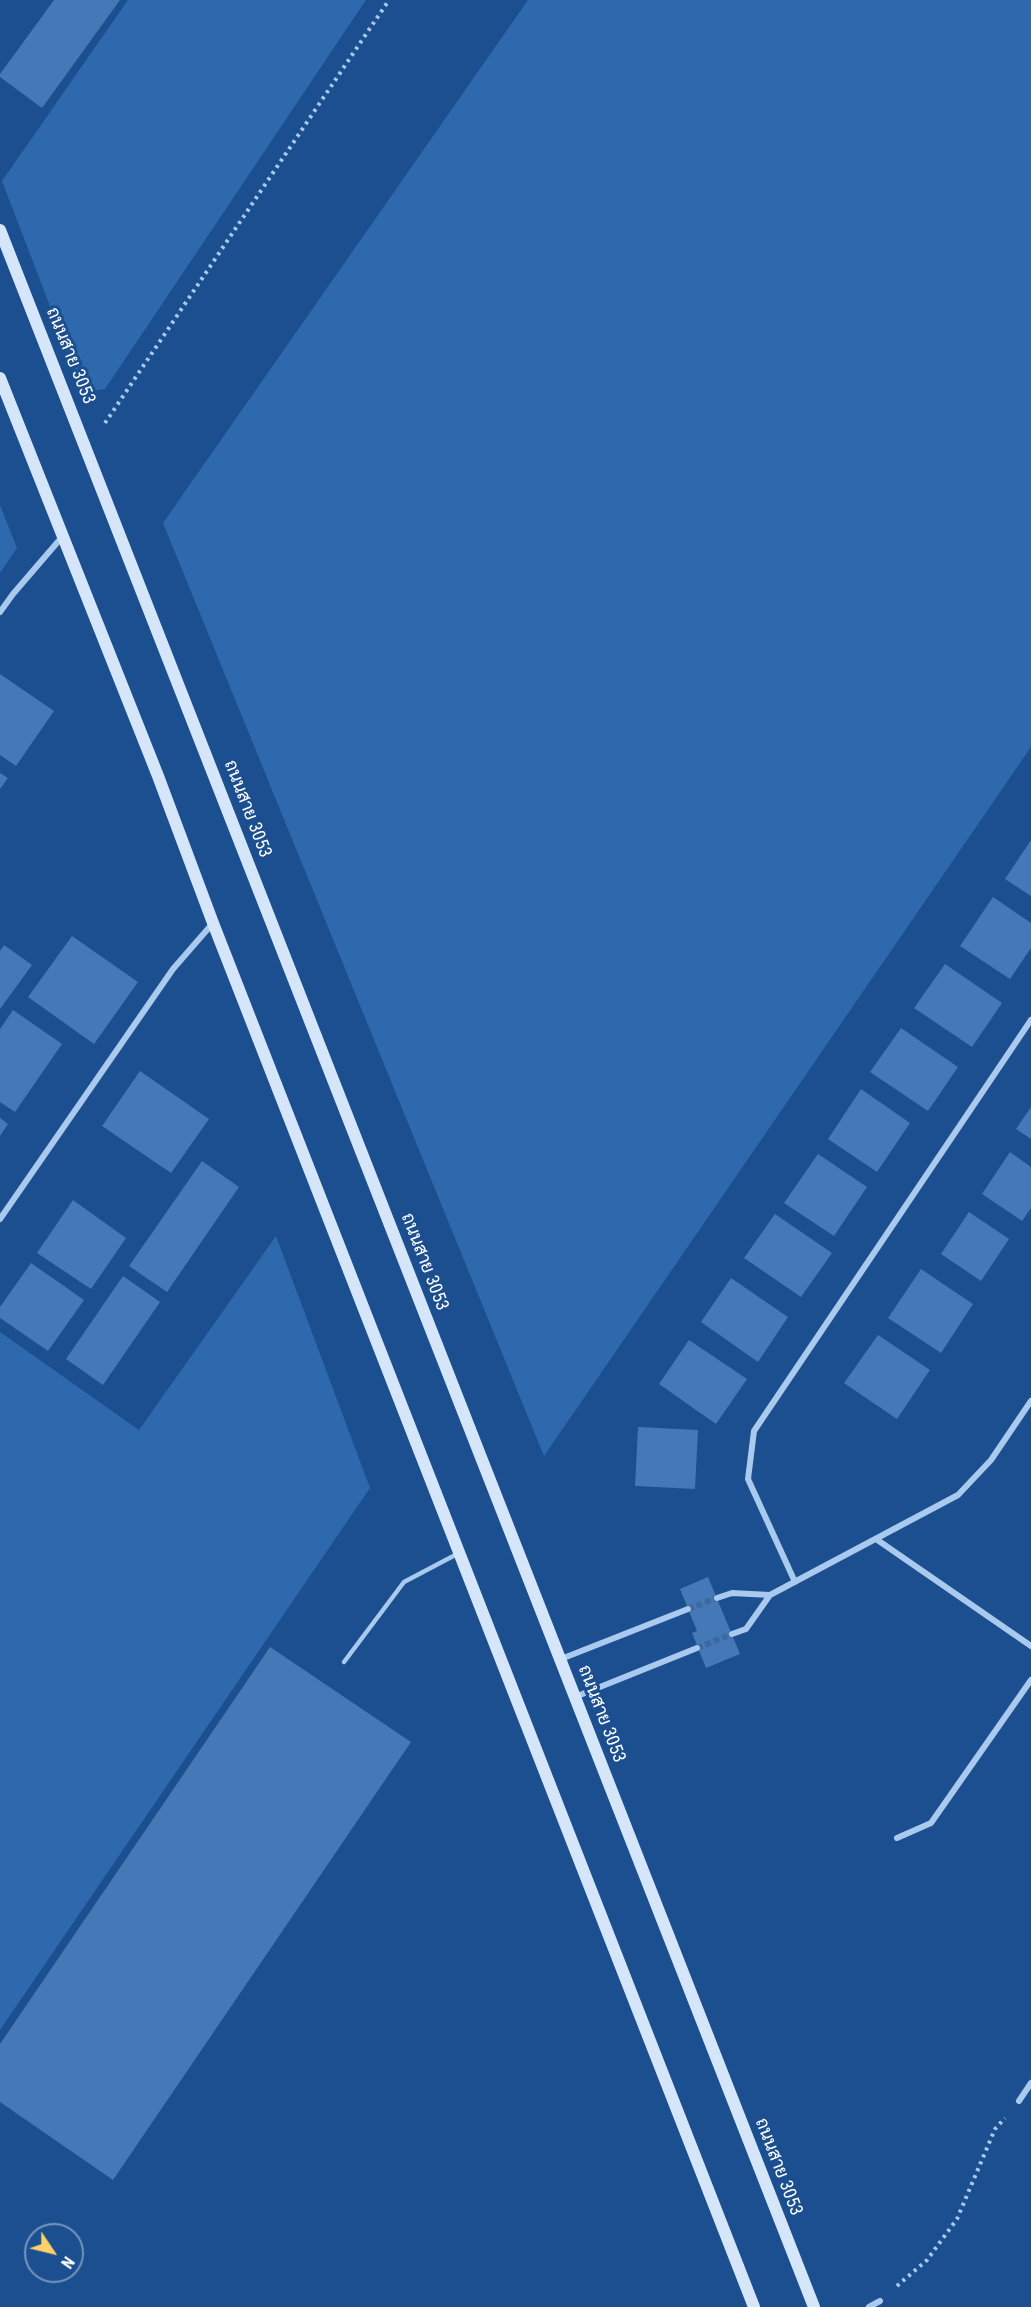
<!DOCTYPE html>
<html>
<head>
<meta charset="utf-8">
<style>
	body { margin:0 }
	#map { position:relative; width:1031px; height:2307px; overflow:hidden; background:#1b4f8f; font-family:"Roboto Condensed",sans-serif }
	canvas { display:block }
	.north { position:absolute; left:24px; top:2223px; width:60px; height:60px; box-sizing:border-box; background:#1b4f8f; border:2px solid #7695bc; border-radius:50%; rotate:125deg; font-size:16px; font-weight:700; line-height:24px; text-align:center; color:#fff }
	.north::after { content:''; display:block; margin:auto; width:21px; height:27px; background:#ffd166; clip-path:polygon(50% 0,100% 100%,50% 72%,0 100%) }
</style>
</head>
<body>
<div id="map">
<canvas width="1031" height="2307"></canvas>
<div class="north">N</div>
</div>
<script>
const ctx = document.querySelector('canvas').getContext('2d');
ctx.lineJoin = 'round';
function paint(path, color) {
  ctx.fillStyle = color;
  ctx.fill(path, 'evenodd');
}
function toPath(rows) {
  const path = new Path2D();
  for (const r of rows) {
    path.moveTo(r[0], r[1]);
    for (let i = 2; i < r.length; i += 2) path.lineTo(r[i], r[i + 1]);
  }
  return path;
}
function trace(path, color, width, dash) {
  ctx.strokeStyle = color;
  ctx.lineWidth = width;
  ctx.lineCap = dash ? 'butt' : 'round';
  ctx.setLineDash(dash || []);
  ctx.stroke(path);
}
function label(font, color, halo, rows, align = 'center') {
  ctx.font = font + ' "Roboto Condensed",Sarabun,sans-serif';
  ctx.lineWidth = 6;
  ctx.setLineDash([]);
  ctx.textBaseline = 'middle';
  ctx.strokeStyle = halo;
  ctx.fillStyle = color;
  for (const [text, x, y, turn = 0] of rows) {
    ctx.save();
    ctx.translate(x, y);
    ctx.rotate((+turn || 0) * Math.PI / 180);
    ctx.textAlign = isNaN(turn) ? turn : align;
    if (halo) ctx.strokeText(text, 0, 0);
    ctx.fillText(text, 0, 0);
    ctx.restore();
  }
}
const green = toPath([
	[128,0,366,0,105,389,83,392,2,181],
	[528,0,1031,0,1031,747,544,1456,163,523],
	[0,505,17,548,0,573],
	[276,1236,370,1488,0,2030,0,1332,139,1430]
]);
const building = toPath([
	[54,0,120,0,42,108,0,77,0,74],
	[0,674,54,711,16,766,0,755],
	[0,773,8,778,0,789],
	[1031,840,1031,896,1005,879],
	[993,897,1031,923,1031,948,1010,979,960,946],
	[72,936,138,982,94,1044,28,997],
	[4,945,32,965,0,1009,0,951],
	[945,964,1002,1003,972,1047,914,1008],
	[13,1010,62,1044,15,1112,0,1102,0,1029],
	[901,1028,958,1067,928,1111,870,1072],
	[140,1071,209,1119,171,1173,102,1126],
	[861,1089,910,1123,877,1172,828,1139],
	[1031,1107,1031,1139,1016,1129],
	[0,1118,8,1124,0,1136],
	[1010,1152,1031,1167,1031,1208,1022,1221,982,1194],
	[818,1154,867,1187,834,1236,784,1203],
	[202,1161,239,1187,167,1292,129,1266],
	[73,1200,126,1238,91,1289,37,1253],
	[969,1212,1009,1239,981,1281,941,1254],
	[775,1214,832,1253,801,1297,744,1258],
	[31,1263,84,1300,48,1351,0,1318,0,1307],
	[921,1269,973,1304,941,1353,888,1318],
	[123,1276,160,1302,103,1385,66,1359],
	[731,1278,788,1317,758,1362,701,1322],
	[878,1335,930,1370,897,1419,844,1383],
	[689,1340,747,1379,716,1424,659,1384],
	[638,1427,698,1430,695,1489,635,1486],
	[708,1577,740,1654,706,1668,692,1633,697,1631,680,1589],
	[270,1647,411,1742,113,2180,0,2102,0,2044]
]);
const minorTunnel = toPath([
	[688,1609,717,1598],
	[697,1648,732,1634]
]);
const path = toPath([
	[105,423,389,0],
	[897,2286,927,2260,957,2219,995,2129,1005,2118]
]);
const service = toPath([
	[344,1662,404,1582,459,1553]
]);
const minor = toPath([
	[0,612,13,594,62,537],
	[0,1219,173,969,213,923],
	[876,1539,1031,1646],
	[795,1582,748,1479,754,1431,1031,1020],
	[717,1598,732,1593,770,1595],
	[732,1634,746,1629,770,1595,958,1495,991,1460,1031,1401],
	[561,1659,688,1609],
	[575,1697,697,1648],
	[897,1838,931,1823,1031,1680],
	[1019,2101,1031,2083],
	[869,2307,880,2301]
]);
const secondary = toPath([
	[0,230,814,2307],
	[0,378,158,776,213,923,754,2307]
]);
const streetNames = [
	["ถนนสาย 3053",70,356,68],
	["ถนนสาย 3053",247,809,69],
	["ถนนสาย 3053",424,1262,69],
	["ถนนสาย 3053",601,1714,69],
	["ถนนสาย 3053",778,2167,69]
];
paint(green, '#2e69ad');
paint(building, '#4478b7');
trace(minorTunnel, '#3d69a0', 6, [6, 3]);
trace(path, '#a9c9ee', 4, [3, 4.5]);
trace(service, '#a9c9ee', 4.5);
trace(minor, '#a9c9ee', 6);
trace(secondary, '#d6e6fa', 12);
label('18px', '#fff', '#1b4f8f', streetNames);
</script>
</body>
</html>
